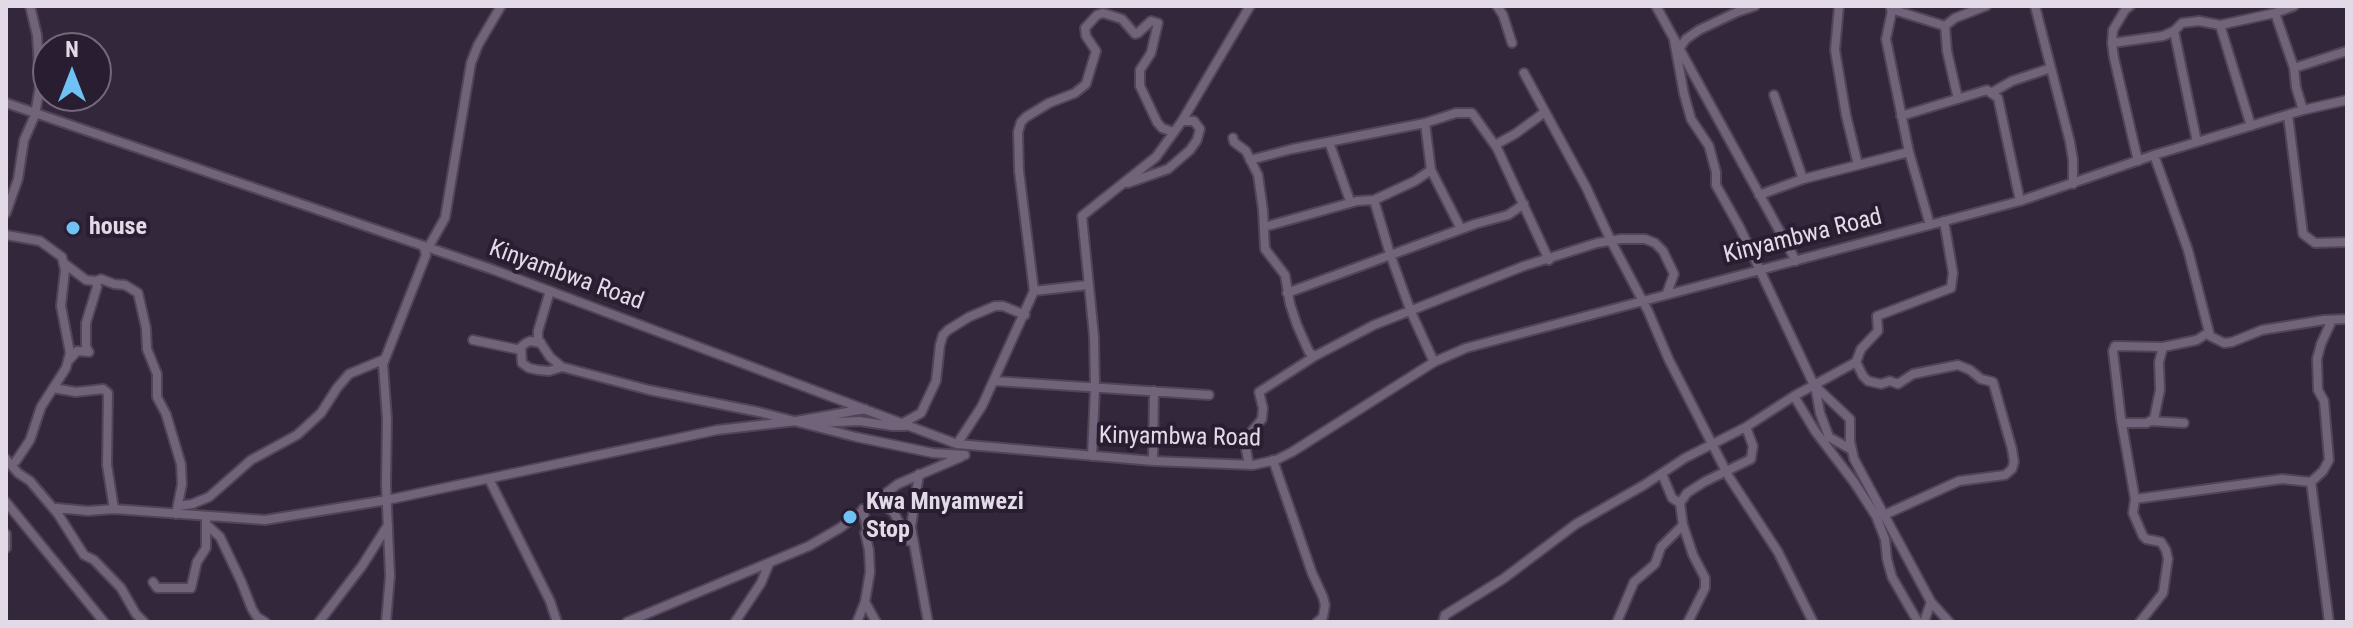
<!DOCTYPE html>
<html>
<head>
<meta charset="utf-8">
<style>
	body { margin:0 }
	#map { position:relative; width:2353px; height:628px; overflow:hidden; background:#33273c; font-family:"Roboto Condensed",sans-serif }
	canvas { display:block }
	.frame { position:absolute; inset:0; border:8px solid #e2dae7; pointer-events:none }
	.north { position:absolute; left:32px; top:32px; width:80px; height:80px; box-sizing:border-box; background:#291e31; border:2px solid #73697a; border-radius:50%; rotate:0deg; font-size:22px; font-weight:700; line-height:32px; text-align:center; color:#e2dae7 }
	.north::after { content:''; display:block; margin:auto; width:28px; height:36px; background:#70c2f4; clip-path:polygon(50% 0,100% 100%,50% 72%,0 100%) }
</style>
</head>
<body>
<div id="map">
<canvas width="2353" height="628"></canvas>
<div class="frame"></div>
<div class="north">N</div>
</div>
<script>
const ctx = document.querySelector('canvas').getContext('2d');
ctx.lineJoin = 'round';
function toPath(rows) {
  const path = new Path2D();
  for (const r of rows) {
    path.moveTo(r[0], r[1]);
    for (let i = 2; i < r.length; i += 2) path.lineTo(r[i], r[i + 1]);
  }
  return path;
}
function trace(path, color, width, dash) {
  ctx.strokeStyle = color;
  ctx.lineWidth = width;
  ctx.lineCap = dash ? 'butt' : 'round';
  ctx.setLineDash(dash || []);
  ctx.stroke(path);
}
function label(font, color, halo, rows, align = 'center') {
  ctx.font = font + ' "Roboto Condensed",sans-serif';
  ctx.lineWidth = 8;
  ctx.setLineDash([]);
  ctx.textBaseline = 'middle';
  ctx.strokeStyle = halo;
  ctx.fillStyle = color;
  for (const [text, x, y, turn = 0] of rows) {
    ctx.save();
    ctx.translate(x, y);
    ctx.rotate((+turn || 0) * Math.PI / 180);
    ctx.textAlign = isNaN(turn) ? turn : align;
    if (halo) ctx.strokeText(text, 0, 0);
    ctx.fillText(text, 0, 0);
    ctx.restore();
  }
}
const minor = toPath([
	[1497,6,1503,15,1512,43],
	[1656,6,1796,261],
	[1839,6,1835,50,1837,62,1846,115,1858,165],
	[2035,6,2070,142,2073,160,2073,184],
	[2130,6,2125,10,2113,30,2112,43,2114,58,2138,161],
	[1891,9,1945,26],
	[2275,13,2294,6],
	[2220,25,2275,13,2294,68,2296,87,2303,110],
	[1674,40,1684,94,1691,119,1709,146,1716,172,1716,185,1740,228,1814,385,1850,419,1850,441,1854,459,1931,602,1949,622],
	[2112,43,2163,36,2174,31],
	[1679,49,1686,39,1699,30,1737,12,1755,6],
	[2294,68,2347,51],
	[1524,73,1586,187,1611,241,1648,311,1669,360,1729,477,1778,552,1813,622],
	[1991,93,2012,81,2051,68],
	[1958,99,1947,51,1945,26,1955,18,1986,6],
	[6,103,494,270,957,444,1153,461,1253,465,1276,460,1292,452,1434,362,1466,348,2020,201,2154,155,2303,110,2347,100],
	[2288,115,2303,234,2315,243,2347,242],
	[1901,116,1987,90,1998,98,2020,201],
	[1425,123,1431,170,1461,229],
	[1233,138,1234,142,1246,151,1258,175,1263,210,1265,249,1285,275,1290,304,1297,325,1309,352,1315,356],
	[1329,142,1350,201],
	[2197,142,2174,31,2182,23,2199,21,2220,25,2251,126],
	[1495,145,1515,134,1545,112],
	[1909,152,1930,225],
	[2154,155,2188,250,2210,336,2224,343,2232,342,2262,330,2324,320,2347,319],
	[1250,160,1292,149,1425,123,1456,113,1472,113,1497,148,1549,260],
	[1803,179,1909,152,1886,39,1893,6],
	[1128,183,1168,169,1190,150,1197,140,1200,129,1194,121,1182,121],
	[1759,195,1803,179,1774,95],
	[1374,200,1390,254,1411,312,1434,362],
	[6,213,18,179,24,140,35,115,40,85,37,35,30,6],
	[1264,227,1357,201,1374,200,1415,181,1431,170],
	[6,235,40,241,62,257,65,270,61,306,70,353,66,368,41,407,30,440,16,461],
	[428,248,445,218,471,63,478,45,501,6],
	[65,264,86,280,96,281,97,287,86,323,86,347,89,352,77,351,70,359],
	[96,281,101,279,114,284,125,285,138,293,146,328,147,349,157,374,157,397,166,414,181,464,182,484,176,514],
	[550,291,538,331,538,339,550,357,562,367,649,390,759,412,856,437,933,453,965,455],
	[1034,291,1088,285],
	[1287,293,1475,224,1508,215,1524,204],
	[2209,332,2197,340,2163,347,2115,346,2113,351,2121,419,2135,499,2282,479,2311,482,2323,471,2329,460,2324,401,2318,390,2317,359,2321,344,2332,320],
	[473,340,521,350],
	[541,343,530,341,526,343,521,347,522,363,529,368,538,370,549,371,562,367],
	[1856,362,1863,376,1868,381,1881,384,1890,381,1898,384,1913,374,1958,365,1970,370,1981,379,1993,382,2012,449,2014,462,2012,469,2005,475,1959,481,1884,515],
	[995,381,1209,395],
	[1815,386,1820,413,1829,437,1852,450],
	[53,388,76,392,103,389,108,393,107,465,114,509],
	[1794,396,1815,431,1854,482,1876,516,1885,539,1887,559,1892,577,1918,622],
	[2150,421,2184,423],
	[815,423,859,421,893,426,905,426],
	[903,423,921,413,936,381,940,345,943,335,948,330,969,317,995,306,1003,306,1025,315],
	[2122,423,2147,423,2154,419,2160,390,2159,362,2163,347],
	[957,444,982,406,1034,291,1019,171,1018,132,1021,122,1026,117,1049,103,1075,93,1086,84,1096,51,1086,36,1085,28,1097,15,1103,13,1122,19,1135,34,1138,33,1151,21,1158,23,1151,53,1140,70,1140,86,1157,122,1162,128,1173,132],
	[1092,456,1095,388,1094,336,1082,216,1156,157,1182,121,1250,6],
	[6,459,18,473,30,481,58,514,84,555,94,560,121,588,136,614,144,622],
	[1273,460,1312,573,1323,597,1325,605,1323,617,1317,622],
	[1153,461,1154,391],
	[1249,465,1245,444,1252,431,1262,419,1263,408,1259,392,1315,356,1374,325,1524,266,1597,243,1621,239,1645,239,1655,243,1663,251,1674,274,1667,293],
	[919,474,911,527,928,622],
	[1662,474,1672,498,1680,503],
	[489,479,550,601,557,622],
	[2311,482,2329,622],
	[2135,499,2133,513,2143,536,2146,539,2161,542,2166,550,2168,559,2163,593,2140,622],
	[6,502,104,622],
	[869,505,887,507,894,513,909,541],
	[178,506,192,504,209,497,251,460,297,435,321,413,337,388,349,374,385,359],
	[57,508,88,511,114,509,265,520,387,500,717,430,796,421,865,409],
	[207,525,220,537,241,581,252,609,257,617,265,622],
	[6,534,6,548],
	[153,582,157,588,191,588,197,562,206,548,206,517],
	[865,602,876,622],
	[319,622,362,566,388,525],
	[386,622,390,576,386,484,387,419,383,364,426,255,424,247],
	[627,622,809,546,840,528,898,484,961,457],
	[735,622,761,583,769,564],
	[857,622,865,602,870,572,869,550,865,533,867,531,863,509],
	[1443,622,1445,615,1503,579,1576,524,1644,485,1685,458,1746,427,1794,396,1856,362,1861,349,1878,331,1877,316,1951,288,1953,273,1944,221],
	[1617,622,1634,582,1655,564,1661,547,1683,525],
	[1688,622,1705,588,1705,578,1693,555,1683,525,1680,503,1687,493,1704,482,1751,459,1753,446,1746,427],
	[1924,622,1931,602]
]);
const markers = [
	[73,228,8,"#70c2f4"],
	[850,517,8,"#70c2f4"]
];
const poiNames = [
	["house",89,228],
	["Kwa Mnyamwezi",866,503],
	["Stop",866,531]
];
const streetNames = [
	["Kinyambwa Road",1803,237,-14],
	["Kinyambwa Road",566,276,20],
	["Kinyambwa Road",1180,438,1]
];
trace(minor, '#4f4555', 12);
trace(minor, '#71637a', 8);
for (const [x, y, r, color] of markers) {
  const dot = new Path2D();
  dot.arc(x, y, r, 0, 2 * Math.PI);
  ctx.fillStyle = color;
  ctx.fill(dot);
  trace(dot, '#291e31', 3);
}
label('bold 24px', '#e2dae7', '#291e31', poiNames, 'left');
label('24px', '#e2dae7', '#291e31', streetNames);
</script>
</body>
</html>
